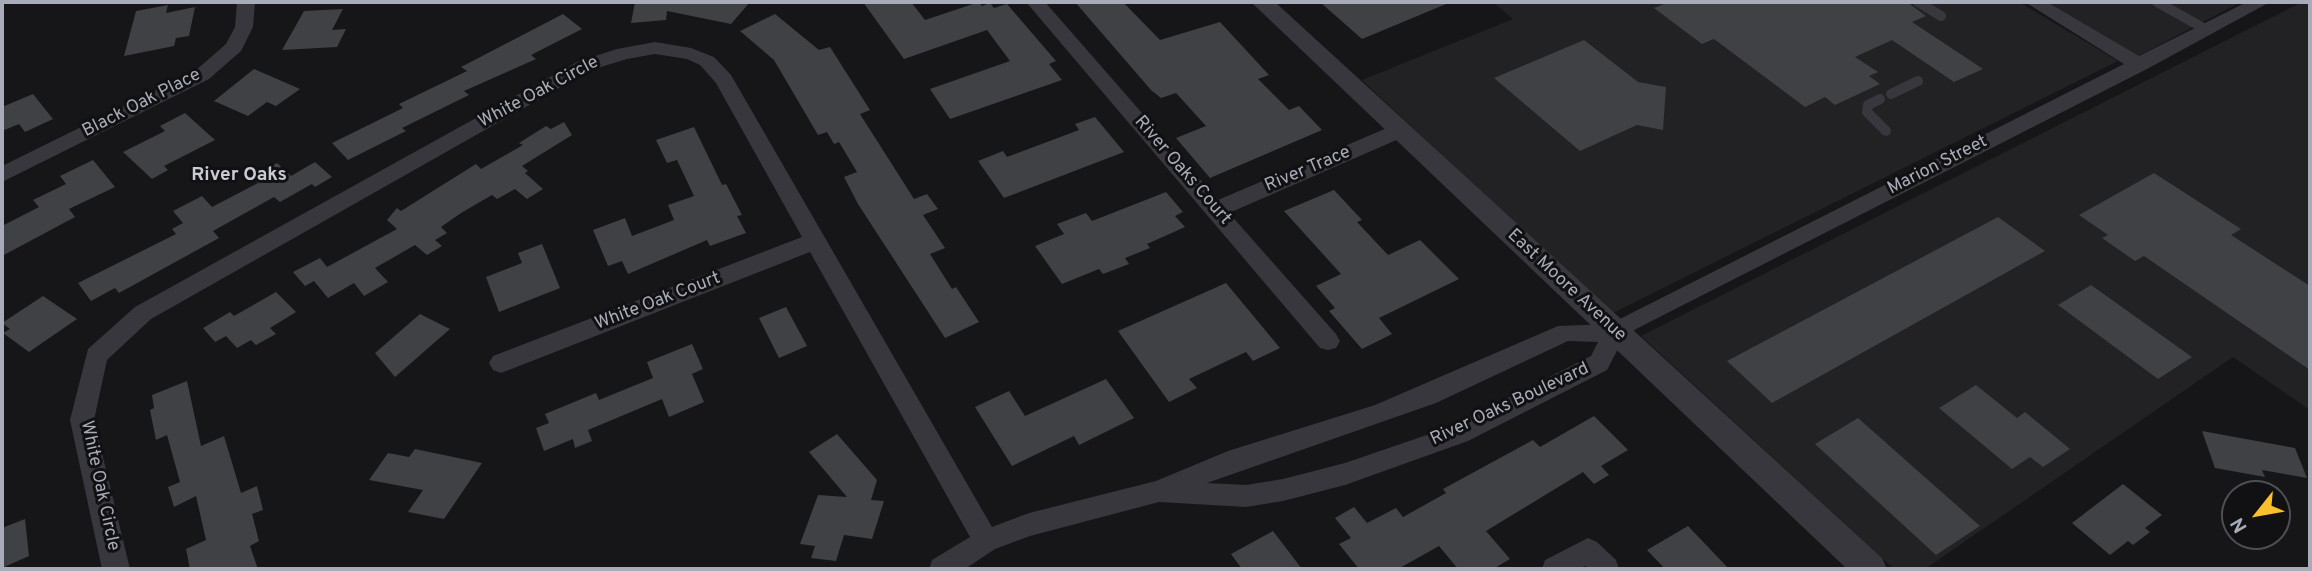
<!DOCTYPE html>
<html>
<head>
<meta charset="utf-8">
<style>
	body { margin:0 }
	#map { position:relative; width:2312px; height:571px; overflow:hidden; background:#161618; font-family:Overpass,sans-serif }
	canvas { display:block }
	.frame { position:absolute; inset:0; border:4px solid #a7acb8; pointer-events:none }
	.north { position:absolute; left:2221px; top:480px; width:70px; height:70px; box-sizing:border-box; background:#111113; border:2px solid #4d4f55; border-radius:50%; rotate:239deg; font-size:19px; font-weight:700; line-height:28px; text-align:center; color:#a7acb8 }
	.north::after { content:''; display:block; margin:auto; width:24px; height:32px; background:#f9bf2d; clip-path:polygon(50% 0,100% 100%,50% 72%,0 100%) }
</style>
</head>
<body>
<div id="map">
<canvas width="2312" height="571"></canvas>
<div class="frame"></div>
<div class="north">N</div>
</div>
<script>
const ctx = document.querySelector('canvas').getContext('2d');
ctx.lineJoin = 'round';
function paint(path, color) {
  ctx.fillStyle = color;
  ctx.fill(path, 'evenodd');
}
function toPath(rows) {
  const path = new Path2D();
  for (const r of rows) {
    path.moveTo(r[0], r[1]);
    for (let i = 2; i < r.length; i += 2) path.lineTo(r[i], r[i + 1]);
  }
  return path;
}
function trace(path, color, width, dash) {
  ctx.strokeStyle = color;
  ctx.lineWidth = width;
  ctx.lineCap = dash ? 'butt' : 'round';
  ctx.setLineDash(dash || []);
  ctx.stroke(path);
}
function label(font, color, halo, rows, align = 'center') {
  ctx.font = font + ' Overpass,sans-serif';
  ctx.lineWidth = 6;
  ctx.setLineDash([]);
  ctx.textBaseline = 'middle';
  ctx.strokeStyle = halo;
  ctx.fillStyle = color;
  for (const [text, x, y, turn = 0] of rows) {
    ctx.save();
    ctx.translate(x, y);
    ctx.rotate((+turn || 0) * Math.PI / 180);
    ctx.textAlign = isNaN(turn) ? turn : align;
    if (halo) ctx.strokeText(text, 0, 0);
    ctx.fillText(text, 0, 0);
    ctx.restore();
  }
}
const built = toPath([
	[1493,2,2019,2,2118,61,1611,314,1362,80,1513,19],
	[2046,2,2241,2,2138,56],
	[2302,2,2310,2,2310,410,2233,357,1925,569,1894,569,1641,336]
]);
const building = toPath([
	[635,2,750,2,731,24,667,11,666,20,631,23],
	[863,2,911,2,925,20,979,2,982,6,990,3,994,8,1007,4,1056,61,1049,64,1062,80,950,119,930,89,1010,61,987,30,904,59],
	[1075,2,1123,2,1160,40,1220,22,1269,75,1258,79,1289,110,1299,106,1322,130,1210,178,1176,138,1206,126,1176,93,1161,98,1151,90],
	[1320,2,1451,2,1362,39],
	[1669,2,1907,2,1926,16,1912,22,1983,69,1954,82,1892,40,1855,57,1878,72,1869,76,1880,84,1835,105,1825,97,1805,107,1714,39,1702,44,1654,8],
	[168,5,166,13,195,7,189,36,176,38,174,46,124,56,136,11],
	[343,9,332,30,346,29,337,47,282,50,304,11],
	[563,14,582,29,531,55,536,59,464,91,469,95,402,128,406,131,348,160,332,143,403,108,399,104,467,71,461,67],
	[775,14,819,50,830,47,870,110,860,114,914,199,927,194,938,209,923,215,945,248,930,254,952,289,956,287,979,322,945,338,858,204,844,177,857,172,839,142,834,144,827,132,818,135,774,60,740,31],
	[1584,40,1638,82,1666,87,1663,130,1637,125,1580,151,1494,78],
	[254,69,300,89,276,106,267,102,248,116,214,101],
	[33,94,53,119,25,132,19,124,2,131,2,107],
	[185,113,215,140,164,166,168,170,152,179,123,152,165,131,160,126],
	[1095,117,1124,152,1004,198,978,161,1003,151,1007,157,1079,130,1075,124],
	[564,122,572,135,522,166,528,171,525,173,543,189,527,199,515,189,497,199,492,195,461,213,441,227,447,233,435,240,442,246,427,255,415,245,375,268,388,282,364,296,354,283,328,298,314,281,305,286,293,272,320,258,327,267,397,229,387,220,397,208,401,211,476,164,481,169,523,145,519,143,546,126,551,129],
	[694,127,722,185,726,184,742,215,737,216,746,233,710,246,707,240,628,274,622,261,608,266,593,230,625,218,632,236,674,220,668,205,694,196,677,160,667,163,656,140],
	[93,160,115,187,69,209,75,217,2,256,2,226,39,207,33,200,66,184,60,176],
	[315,162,332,177,315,187,312,184,280,202,274,197,213,231,219,238,119,293,115,288,91,301,78,283,176,234,172,229,183,223,173,211,202,196,212,207,258,183,252,177,277,163,291,176],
	[2154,173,2241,229,2231,235,2310,286,2310,370,2144,256,2135,261,2102,238,2108,235,2079,215],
	[1334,190,1362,220,1357,222,1388,255,1420,240,1459,279,1379,318,1392,334,1362,349,1329,311,1335,308,1316,286,1341,274,1284,211],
	[1166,192,1183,212,1175,216,1185,227,1147,244,1150,248,1125,258,1129,264,1103,274,1099,269,1062,284,1035,246,1064,234,1057,224,1086,213,1092,221],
	[1998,217,2045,251,1772,403,1727,361],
	[542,244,560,288,499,312,486,277,522,263,518,253],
	[1226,283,1280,348,1253,361,1246,352,1189,379,1197,388,1169,402,1118,331],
	[2091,285,2192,357,2158,379,2058,305],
	[276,292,296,312,270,328,276,334,256,345,251,340,237,348,226,336,215,342,203,328,230,312,234,316],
	[43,296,77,319,29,352,3,333,10,329,2,323],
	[786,307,807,346,779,358,759,318],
	[420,314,450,329,395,377,375,353],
	[692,344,703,369,692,374,704,402,669,417,662,399,588,430,592,441,575,448,573,439,544,451,536,428,549,423,545,414,596,393,599,400,653,378,647,362],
	[1106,379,1134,418,1079,445,1074,436,1012,466,975,407,1009,391,1025,416],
	[187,381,201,446,224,436,241,493,257,486,263,510,252,514,259,541,250,546,258,569,190,569,186,549,206,540,196,496,174,507,168,487,180,482,167,435,156,440,150,410,154,408,152,395],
	[1976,385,2017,418,2025,412,2070,449,2043,467,2030,457,2012,469,1939,408],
	[1594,416,1628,450,1601,466,1609,475,1594,484,1583,472,1486,531,1510,559,1493,569,1458,569,1439,546,1398,569,1359,569,1339,544,1351,538,1335,518,1354,507,1367,523,1396,508,1403,517,1446,493,1443,489,1533,440,1540,447],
	[1858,418,1980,526,1936,555,1815,444],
	[2202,431,2295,448,2307,478,2262,470,2265,477,2215,468],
	[837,434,877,480,871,500,884,501,872,539,844,535,836,561,811,558,815,546,800,544,818,495,847,497,809,452],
	[415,449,482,463,444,519,408,512,423,490,369,480,388,453,409,457],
	[2123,484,2162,515,2145,528,2150,532,2133,545,2128,541,2110,555,2072,523],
	[25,519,29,556,2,568,2,528],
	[1688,526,1729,569,1665,569,1647,550],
	[1273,531,1302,569,1242,569,1231,554]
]);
const service = toPath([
	[1918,2,1941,16],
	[2157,2,2207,30],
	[1891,94,1918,81],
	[1880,99,1868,105,1867,112,1886,131]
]);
const minor = toPath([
	[237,2,255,2,253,27,241,51,209,79,2,182,2,166,195,71,226,44,235,27,237,2],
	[1026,2,1045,2,1218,200,1394,125,1408,125,1411,130,1408,135,1229,213,1336,334,1340,341,1336,348,1328,350,1320,348,1026,2],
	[2025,2,2047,2,2139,56,2247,2,2270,2,2147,69,1636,329,1623,339,1607,370,1468,441,1345,485,1283,501,1246,507,1159,502,1030,536,995,549,965,569,929,569,932,560,970,537,810,252,509,370,501,373,493,370,489,363,493,356,802,237,716,83,700,65,687,59,655,54,627,59,591,70,151,319,107,360,94,420,130,569,102,569,70,420,88,349,135,307,577,62,617,49,655,42,691,48,714,57,731,75,992,527,1029,513,1156,481,1228,451,1375,405,1558,326,1610,324,2124,64,2025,2],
	[1568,341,1598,342,1591,356,1450,427,1345,463,1283,479,1246,485,1207,483,1436,403,1568,341],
	[1588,538,1597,542,1616,560,1619,569,1589,569,1585,566,1579,569,1542,569,1545,560,1588,538]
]);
const tertiary = toPath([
	[1251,2,1275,2,1882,558,1887,569,1847,569,1251,2]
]);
const streetNames = [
	["White Oak Circle",539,93,-28],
	["Black Oak Place",142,104,-27],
	["Marion Street",1938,166,-27],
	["River Trace",1308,170,-23],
	["River Oaks Court",1182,171,49],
	["East Moore Avenue",1566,286,43],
	["White Oak Court",658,302,-21],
	["River Oaks Boulevard",1510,405,-25],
	["White Oak Circle",99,486,78]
];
const neighbourhoodNames = [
	["River Oaks",239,176]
];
paint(built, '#222225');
paint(building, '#404145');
trace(service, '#37373d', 10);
paint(minor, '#37373d');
paint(tertiary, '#37373d');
label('18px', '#a7acb8', '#111113', streetNames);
label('bold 19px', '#c9cbd4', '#111113', neighbourhoodNames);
</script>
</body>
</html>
